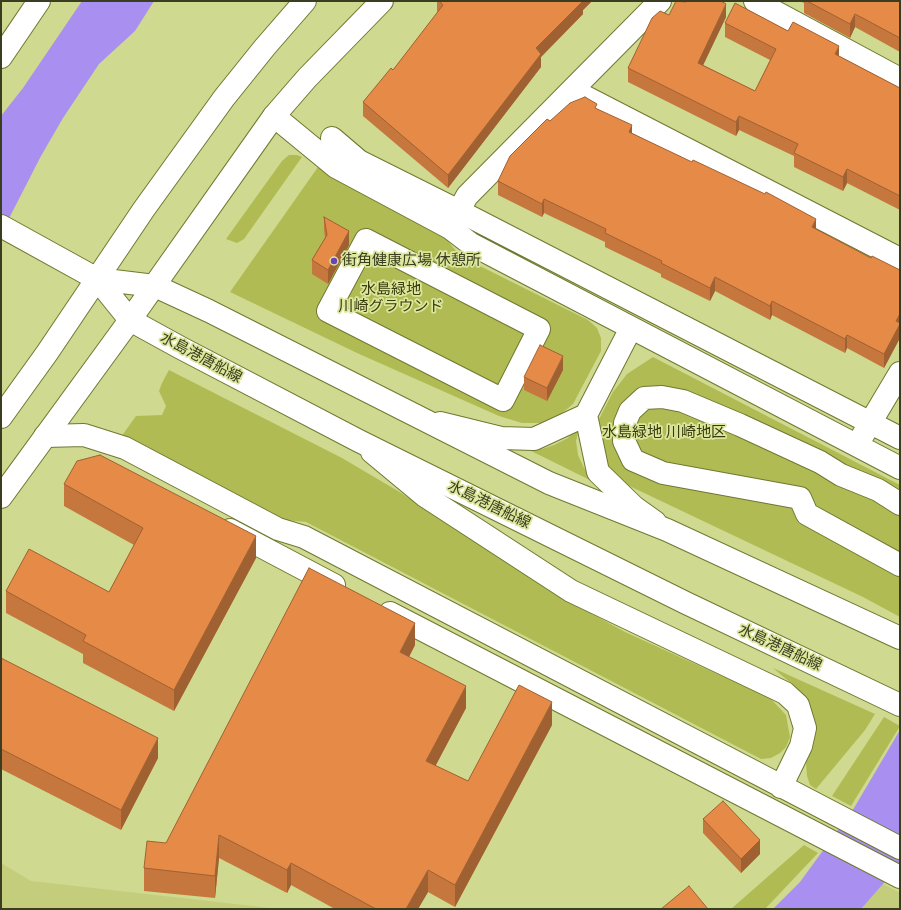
<!DOCTYPE html>
<html>
<head>
<meta charset="utf-8">
<style>
	body { margin:0 }
	#map { position:relative; width:901px; height:910px; overflow:hidden; background:#cfd98f; font-family:"Space Grotesk",sans-serif }
	canvas { display:block }
	.frame { position:absolute; inset:0; border:2px solid #3a3d1f; pointer-events:none }
</style>
</head>
<body>
<div id="map">
<canvas width="901" height="910"></canvas>
<div class="frame"></div>
</div>
<script>
const ctx = document.querySelector('canvas').getContext('2d');
ctx.lineJoin = 'round';
function paint(path, color) {
  ctx.fillStyle = color;
  ctx.fill(path, 'evenodd');
}
function toPath(rows) {
  const path = new Path2D();
  for (const r of rows) {
    path.moveTo(r[0], r[1]);
    for (let i = 2; i < r.length; i += 2) path.lineTo(r[i], r[i + 1]);
  }
  return path;
}
function trace(path, color, width, dash) {
  ctx.strokeStyle = color;
  ctx.lineWidth = width;
  ctx.lineCap = dash ? 'butt' : 'round';
  ctx.setLineDash(dash || []);
  ctx.stroke(path);
}
function label(font, color, halo, rows, align = 'center') {
  ctx.font = font + ' "Space Grotesk","Noto Sans JP",sans-serif';
  ctx.lineWidth = 3.5;
  ctx.setLineDash([]);
  ctx.textBaseline = 'middle';
  ctx.strokeStyle = halo;
  ctx.fillStyle = color;
  for (const [text, x, y, turn = 0] of rows) {
    ctx.save();
    ctx.translate(x, y);
    ctx.rotate((+turn || 0) * Math.PI / 180);
    ctx.textAlign = isNaN(turn) ? turn : align;
    if (halo) ctx.strokeText(text, 0, 0);
    ctx.fillText(text, 0, 0);
    ctx.restore();
  }
}
const built = toPath([
	[1,863,31,881,279,909,1,909],
	[883,884,900,893,900,909,861,909]
]);
const green = toPath([
	[289,155,297,155,302,157,244,239,237,243,226,239,282,161],
	[318,167,439,230,460,256,588,320,597,328,601,338,601,351,573,404,561,414,544,423,522,423,499,416,357,353,230,292],
	[653,357,900,485,900,617,863,597,621,482,607,464,597,423,613,392,627,374],
	[169,370,342,458,398,491,552,592,625,632,770,698,786,715,790,737,786,747,780,753,771,758,761,759,306,522,276,519,121,437,136,416,162,415,166,406,159,391,162,383],
	[580,424,576,441,578,455,584,468,594,482,527,449,542,449,554,445,568,438],
	[773,668,875,714,865,730,816,789,810,785,807,776,806,763,813,746,815,730,812,712,803,696,792,684],
	[884,717,900,726,851,806,832,796],
	[804,845,818,853,765,909,731,909]
]);
const water = toPath([
	[82,1,154,1,135,31,99,64,63,118,41,156,1,234,1,116,23,88],
	[900,730,900,861,883,884,861,909,773,909,800,882,854,808]
]);
const street = toPath([
	[755,1,900,79],
	[572,90,900,259],
	[274,116,336,167,450,228,471,244,900,468],
	[332,138,359,161,459,211,900,438],
	[452,223,467,196,660,1],
	[366,240,539,329,503,400,328,311,366,240],
	[586,415,631,328],
	[440,423,501,438,534,439,586,415,598,472,634,507,655,522],
	[863,435,900,373],
	[45,436,84,435,125,448,278,529,304,537,900,848],
	[372,452,425,496,571,591,785,693,798,705,805,728,801,746,781,787],
	[900,504,878,490,841,475,820,462,740,425,683,401,662,397,644,398,630,411,625,423,624,441,633,460,663,473,800,498,807,514,900,565],
	[230,530,334,585],
	[390,613,900,877]
]);
const secondary = toPath([
	[1,57,39,1],
	[1,226,97,279,155,286,209,311,549,483,667,530,900,638],
	[97,279,130,320,181,348,359,441,686,603,900,705],
	[1,417,47,353,144,209,224,98,265,47,305,1],
	[1,497,130,320,274,116,307,78,382,1]
]);
const wall = toPath([
	[437,1,592,1,583,10,583,14,541,57,541,67,448,188,363,116,363,102,393,70,438,13,437,12],
	[800,1,900,1,900,52,855,27,850,38,804,13,804,3],
	[669,15,726,17,703,65,755,91,770,60,725,37,725,23,839,56,900,88,900,210,847,183,843,191,794,167,794,156,739,130,736,136,628,82,628,68],
	[597,109,632,133,871,258,900,270,900,338,884,368,847,348,845,353,772,315,770,320,715,291,710,301,661,277,661,274,605,247,605,242,544,213,542,217,498,195,498,181,550,121],
	[324,217,349,245,328,284,312,274,312,260,325,238,324,230],
	[563,370,547,401,524,390,524,377],
	[64,484,256,558,174,711,83,663,83,654,6,613,6,591,109,592,134,545,64,506],
	[415,645,409,657,466,708,435,766,468,781,552,725,455,907,428,892,418,909,335,909,291,885,287,893,219,858,215,898,144,891,144,868,166,843],
	[1,658,158,758,121,830,1,769],
	[703,819,760,854,741,873,703,833]
]);
const shadedWall = toPath([
	[581,1,592,1,583,10,583,14,541,57,541,67,448,188,448,175,536,48],
	[726,4,726,17,698,76,698,63],
	[855,14,855,27,850,38,850,24],
	[839,46,839,60,835,54],
	[739,116,739,130,736,136,736,122],
	[632,125,632,139,629,132],
	[847,169,847,183,843,191,843,177],
	[544,199,544,213,542,217,542,204],
	[816,219,816,233,812,227],
	[349,231,349,245,328,284,328,270],
	[715,277,715,291,710,301,710,288],
	[772,301,772,315,770,320,770,306],
	[900,314,900,338,884,368,884,354,896,321],
	[847,335,847,348,845,353,845,339],
	[563,356,563,370,547,401,547,388],
	[256,536,256,558,174,711,174,690],
	[415,623,415,645,400,674,400,652],
	[466,686,466,708,426,784,426,761],
	[552,702,552,725,455,907,455,885],
	[158,738,158,758,121,830,121,810],
	[219,835,219,858,215,898,215,876],
	[760,840,760,854,741,873,741,859],
	[291,863,291,885,287,893,287,870],
	[428,870,428,892,418,909,406,909]
]);
const building = toPath([
	[439,1,583,1,536,48,541,54,448,175,363,102,391,68,393,70,443,5,439,1],
	[676,1,686,2,686,1,721,1,726,4,698,63,755,91,776,49,725,23,735,3,788,31,793,22,839,46,835,54,900,88,900,196,847,169,843,177,794,153,798,144,739,116,736,122,628,68,652,18,660,11,669,15,676,1],
	[807,1,900,1,900,38,855,14,850,24,807,1],
	[585,97,597,104,595,108,632,125,629,132,692,162,693,160,765,194,766,192,816,219,812,227,871,258,872,256,900,270,900,314,896,321,900,323,900,324,884,354,847,335,845,339,772,301,770,306,715,277,710,288,661,263,662,261,605,233,606,229,544,199,542,204,498,181,510,156,547,119,550,121,570,103,585,97],
	[324,217,349,231,328,270,312,260,327,235,324,217],
	[540,345,563,356,547,388,524,377,540,345],
	[100,455,256,536,174,690,83,641,86,635,6,591,29,549,109,592,143,528,64,484,77,461,100,455],
	[309,568,415,623,400,652,466,686,426,761,468,781,519,685,552,702,455,885,428,870,406,909,376,909,291,863,287,870,219,835,215,876,144,868,147,841,166,843,309,568],
	[1,658,158,738,121,810,1,749,1,658],
	[723,801,760,840,741,859,703,819,723,801],
	[689,886,708,909,661,909,689,886]
]);
const markers = [
	[334,261,4,"#6b42ba"]
];
const poiNames = [
	["街角健康広場 休憩所",342,261]
];
const parkNames = [
	["水島緑地",391,290],
	["川崎グラウンド",391,307],
	["水島緑地 川崎地区",664,433]
];
const streetNames = [
	["水島港唐船線",201,358,28],
	["水島港唐船線",489,505,26],
	["水島港唐船線",780,648,25]
];
paint(built, '#c3cd7c');
paint(green, '#b0bc53');
paint(water, '#a990f0');
trace(street, '#707831', 24);
trace(secondary, '#707831', 24);
trace(street, '#fff', 22);
trace(secondary, '#fff', 22);
paint(wall, '#c5773d');
paint(shadedWall, '#a06132');
paint(building, '#e58a47');
trace(building, '#a06132', 1);
for (const [x, y, r, color] of markers) {
  const dot = new Path2D();
  dot.arc(x, y, r, 0, 2 * Math.PI);
  ctx.fillStyle = color;
  ctx.fill(dot);
  trace(dot, '#dce69c', 1.5);
}
label('15px', '#3a3d1f', '#dce69c', poiNames, 'left');
label('15px', '#383c0d', '#dce69c', parkNames);
label('15px', '#3a3d1f', '#dce69c', streetNames);
</script>
</body>
</html>
